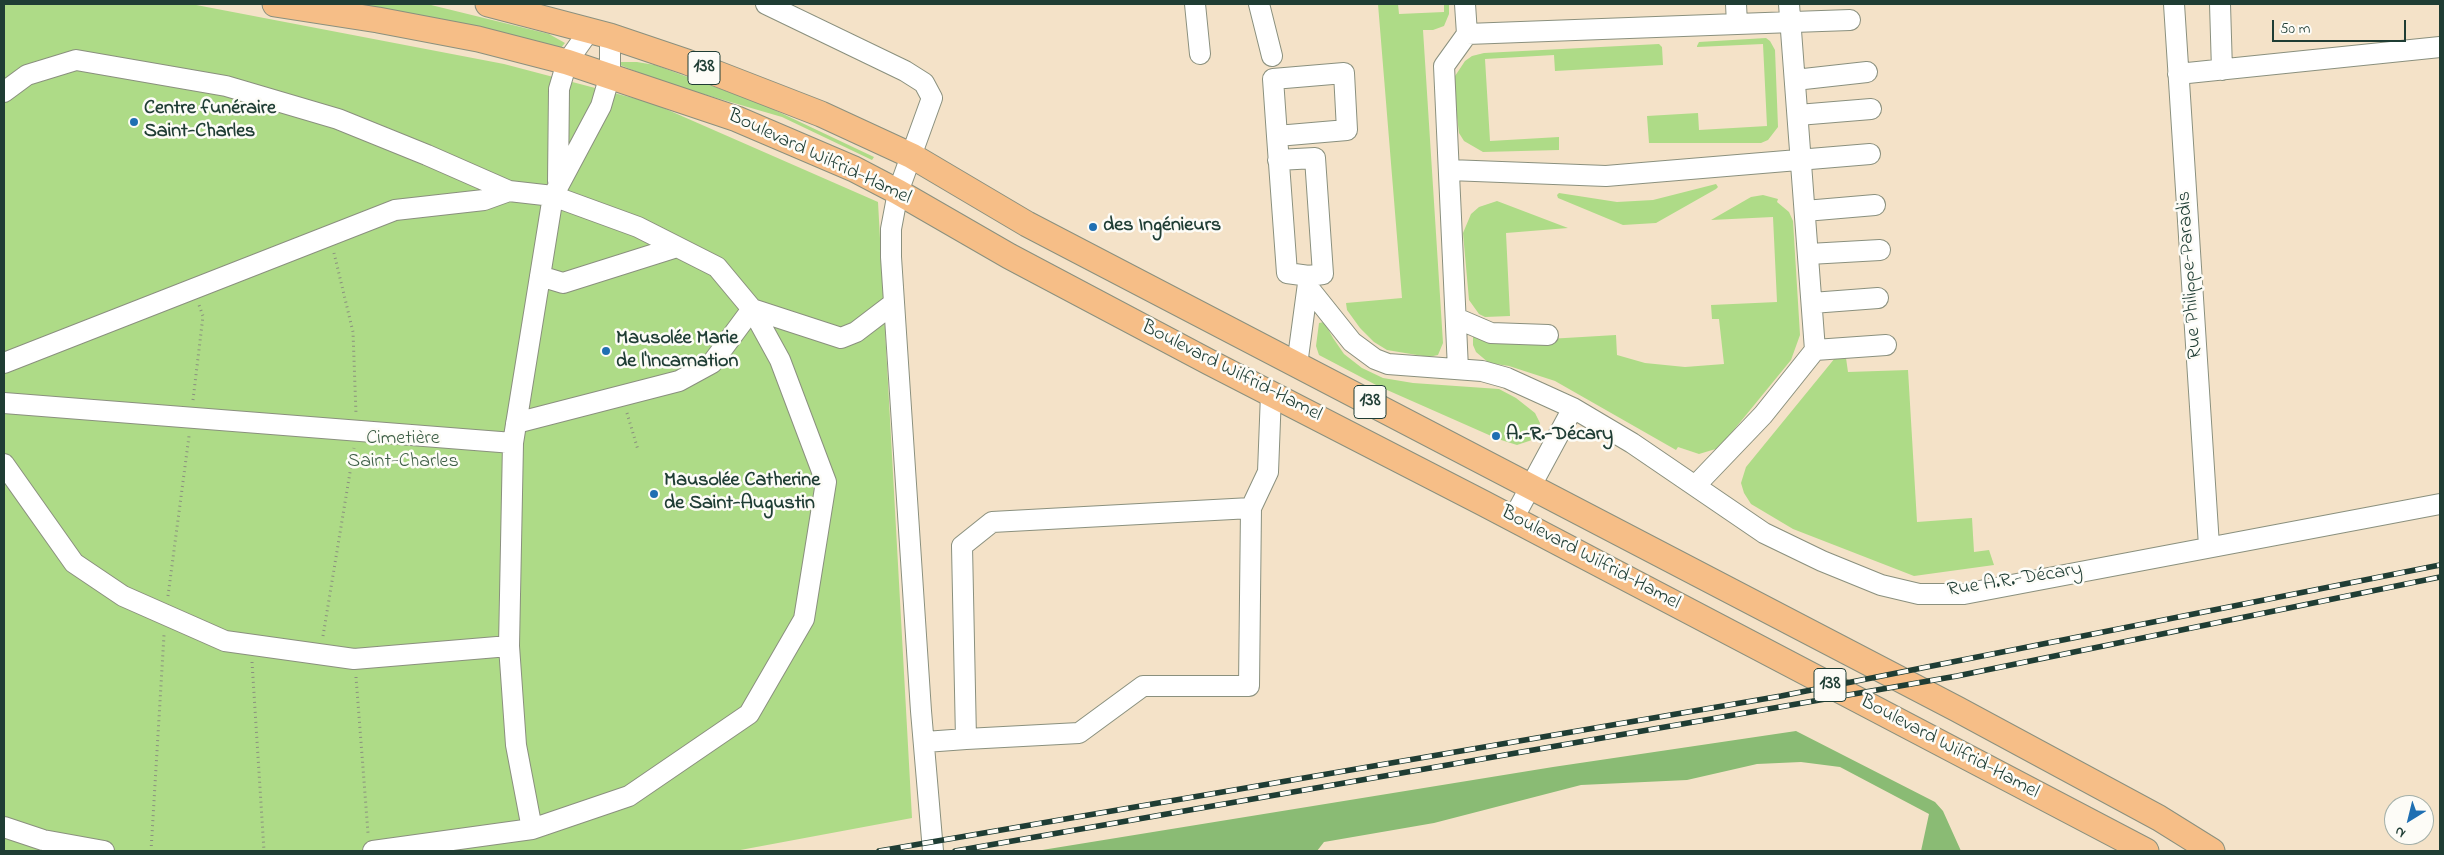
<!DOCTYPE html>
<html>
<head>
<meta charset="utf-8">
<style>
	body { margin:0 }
	#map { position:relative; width:2444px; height:855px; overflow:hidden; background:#f4e2c8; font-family:"Indie Flower",sans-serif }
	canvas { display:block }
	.frame { position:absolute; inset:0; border:5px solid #1f3d34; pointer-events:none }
	.north { position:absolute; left:2384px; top:795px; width:50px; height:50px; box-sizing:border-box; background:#fdfcf7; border:1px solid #a4b0a9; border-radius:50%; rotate:216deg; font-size:14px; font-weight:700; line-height:20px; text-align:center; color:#1f3d34 }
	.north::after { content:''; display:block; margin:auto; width:18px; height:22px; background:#1f6fb2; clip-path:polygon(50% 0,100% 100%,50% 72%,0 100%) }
	.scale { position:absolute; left:2272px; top:20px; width:134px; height:22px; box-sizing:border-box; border:2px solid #1f3d34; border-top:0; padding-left:6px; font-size:15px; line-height:18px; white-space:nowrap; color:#1f3d34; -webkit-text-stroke:4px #fdfcf7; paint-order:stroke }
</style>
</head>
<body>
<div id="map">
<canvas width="2444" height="855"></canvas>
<div class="frame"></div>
<div class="north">N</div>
<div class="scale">50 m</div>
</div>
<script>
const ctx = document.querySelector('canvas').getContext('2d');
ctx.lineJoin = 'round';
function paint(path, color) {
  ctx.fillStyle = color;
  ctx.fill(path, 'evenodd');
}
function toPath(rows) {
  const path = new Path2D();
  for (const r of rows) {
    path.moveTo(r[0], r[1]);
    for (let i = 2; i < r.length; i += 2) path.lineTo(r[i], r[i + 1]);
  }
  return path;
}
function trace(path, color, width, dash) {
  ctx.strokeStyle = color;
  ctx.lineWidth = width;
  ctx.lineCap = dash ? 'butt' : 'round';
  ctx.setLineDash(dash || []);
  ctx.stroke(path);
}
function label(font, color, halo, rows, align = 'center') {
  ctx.font = font + ' "Indie Flower",sans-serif';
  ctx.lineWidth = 5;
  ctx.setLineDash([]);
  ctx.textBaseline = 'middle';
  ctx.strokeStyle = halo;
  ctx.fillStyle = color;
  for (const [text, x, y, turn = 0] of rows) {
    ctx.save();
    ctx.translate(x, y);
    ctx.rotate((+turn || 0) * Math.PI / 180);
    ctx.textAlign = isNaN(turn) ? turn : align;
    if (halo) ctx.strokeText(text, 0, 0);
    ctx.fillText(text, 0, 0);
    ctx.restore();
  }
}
const green = toPath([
	[4,4,191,4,504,64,652,103,878,202,912,818,735,851,4,851],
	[348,4,427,4,549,34,565,43,560,49,442,19],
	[1378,4,1398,4,1399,14,1444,12,1444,4,1449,4,1449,14,1444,26,1433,30,1423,30,1443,343,1438,355,1429,357,1387,350,1374,342,1360,328,1347,310,1346,303,1402,298],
	[1766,38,1770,41,1775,50,1778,127,1768,140,1761,143,1649,143,1647,116,1698,113,1699,130,1767,126,1763,44,1697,47,1697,46,1699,42],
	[1659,44,1662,47,1663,65,1555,71,1554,55,1485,59,1490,141,1559,137,1559,150,1483,152,1464,141,1459,133,1453,85,1455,76,1465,61,1472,56,1484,53],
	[621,62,637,62,655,65,764,105,874,157,872,160,782,117,665,83,620,65],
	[1716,184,1718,187,1716,189,1656,223,1623,225,1558,198,1557,195,1559,193,1617,202,1653,200],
	[1763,195,1778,199,1777,202,1789,212,1793,221,1800,335,1791,360,1719,448,1699,454,1678,447,1676,450,1555,381,1509,366,1489,363,1476,352,1473,345,1473,335,1514,341,1616,335,1617,355,1645,363,1685,367,1724,364,1719,319,1712,319,1711,305,1777,302,1773,217,1711,220,1751,197],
	[1497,201,1568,228,1506,233,1510,316,1485,317,1479,314,1469,300,1463,233,1471,214,1479,207],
	[1324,322,1333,338,1344,354,1362,368,1383,378,1413,383,1499,389,1516,398,1535,413,1540,423,1537,433,1532,440,1517,445,1498,439,1378,386,1319,355,1316,346,1319,323],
	[1835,358,1846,358,1848,372,1908,370,1917,522,1972,518,1974,552,1989,550,1994,565,1914,576,1793,529,1751,504,1744,493,1741,483,1746,467]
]);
const forest = toPath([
	[1796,731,1935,802,1943,811,1961,851,1921,851,1929,814,1840,767,1801,762,1757,764,1687,780,1581,785,1434,823,1324,842,1317,851,1036,851,1553,767]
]);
const path = toPath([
	[334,253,353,332,356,414],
	[193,400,203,316,199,305],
	[627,413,638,450],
	[168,596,189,436],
	[323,636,354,448],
	[252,662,264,851],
	[356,677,368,833],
	[151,851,164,635]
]);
const minor = toPath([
	[766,4,905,71,924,83,932,98,898,192,891,229,891,257,921,711,933,851],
	[1195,4,1200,54],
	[1259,4,1272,56],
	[1465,4,1467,34,1737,24,1736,4],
	[2174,4,2209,546],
	[2220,4,2222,70],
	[1737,24,1850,20],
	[2178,74,2440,47],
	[1795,80,1867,72],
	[4,92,27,75,76,60,226,86,338,119,427,155,509,191,553,196,638,227,717,267,752,309,780,360,826,482,804,619,749,714,629,796,532,829,373,851],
	[1798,115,1871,109],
	[1277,136,1347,130,1344,73,1273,79,1277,136,1287,273,1309,276,1297,365],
	[1278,160,1315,158,1323,274,1309,276],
	[1449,170,1606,176,1870,154],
	[558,181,559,89,567,62,589,31],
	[1805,211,1875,205],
	[1809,254,1880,250],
	[540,276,563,283,677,247],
	[1308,287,1352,342,1375,359,1388,364,1482,371,1507,378,1573,408,1632,443,1764,533,1822,561,1881,585,1919,594,1964,594,2440,504],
	[1812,303,1878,298],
	[1456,318,1491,333,1548,335],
	[1815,350,1886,345],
	[4,363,395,210,484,200,509,191],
	[1458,369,1444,66,1467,34],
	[4,403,513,443],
	[516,423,679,381,712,363,752,309,841,338,856,332,894,303],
	[4,464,74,563,123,596,225,641,354,659,509,646],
	[1695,486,1763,415,1815,350,1789,4],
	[1251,508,1268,472,1271,394],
	[1513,519,1573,408],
	[925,742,966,739,962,546,992,522,1251,508,1249,686,1143,686,1079,733,966,739],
	[4,827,43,840,104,851],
	[532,829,516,745,509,646,513,443,553,196,601,106,610,75,610,36]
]);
const major = toPath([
	[275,4,378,20,478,39,567,62,737,119,854,169,898,192,1009,256,1209,362,1483,503,2146,851],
	[488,4,610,36,687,62,821,114,912,156,1027,224,1957,709,2159,818,2212,851]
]);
const rail = toPath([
	[879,851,1781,696,2440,565],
	[955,851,1957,676,2440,577]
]);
const markers = [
	[134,122,5,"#1f6fb2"],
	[1093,227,5,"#1f6fb2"],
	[606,351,5,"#1f6fb2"],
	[1496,436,5,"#1f6fb2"],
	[654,494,5,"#1f6fb2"]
];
const shields = [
	[704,68,32],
	[1370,402,32],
	[1830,685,32]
];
const shieldNames = [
	["138",704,68],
	["138",1370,402],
	["138",1830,685]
];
const poiNames = [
	["Centre funéraire",144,110],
	["Saint-Charles",144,133],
	["des Ingénieurs",1103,227],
	["Mausolée Marie",616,340],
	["de l'Incarnation",616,363],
	["A.-R.-Décary",1506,436],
	["Mausolée Catherine",664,482],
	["de Saint-Augustin",664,505]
];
const streetNames = [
	["Boulevard Wilfrid-Hamel",819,158,25],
	["Rue Philippe-Paradis",2191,275,-94],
	["Boulevard Wilfrid-Hamel",1231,372,27],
	["Boulevard Wilfrid-Hamel",1590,559,28],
	["Rue A.R.-Décary",2015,581,-9],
	["Boulevard Wilfrid-Hamel",1949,748,28]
];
const parkNames = [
	["Cimetière",403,440],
	["Saint-Charles",403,463]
];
paint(green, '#aedb87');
paint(forest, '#8abb74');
trace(minor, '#8a907e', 22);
trace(major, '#8a907e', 27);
trace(path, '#8a907e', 3, [1, 4]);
trace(minor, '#fff', 20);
trace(major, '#f6be87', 25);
trace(rail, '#1f3d34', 5.5);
trace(rail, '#fdfcf7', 4, [11]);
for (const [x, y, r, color] of markers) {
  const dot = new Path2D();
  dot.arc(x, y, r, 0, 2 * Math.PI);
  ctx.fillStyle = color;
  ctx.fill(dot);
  trace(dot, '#fdfcf7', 2);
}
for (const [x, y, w] of shields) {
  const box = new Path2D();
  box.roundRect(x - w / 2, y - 16.5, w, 33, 4);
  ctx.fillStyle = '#fdfcf7';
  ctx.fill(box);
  trace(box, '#1f3d34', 1);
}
label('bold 19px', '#1f3d34', null, shieldNames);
label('bold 20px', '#1f3d34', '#fdfcf7', poiNames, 'left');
label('20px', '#1f3d34', '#fdfcf7', streetNames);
label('20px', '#3c5d45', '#fdfcf7', parkNames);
</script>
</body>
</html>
